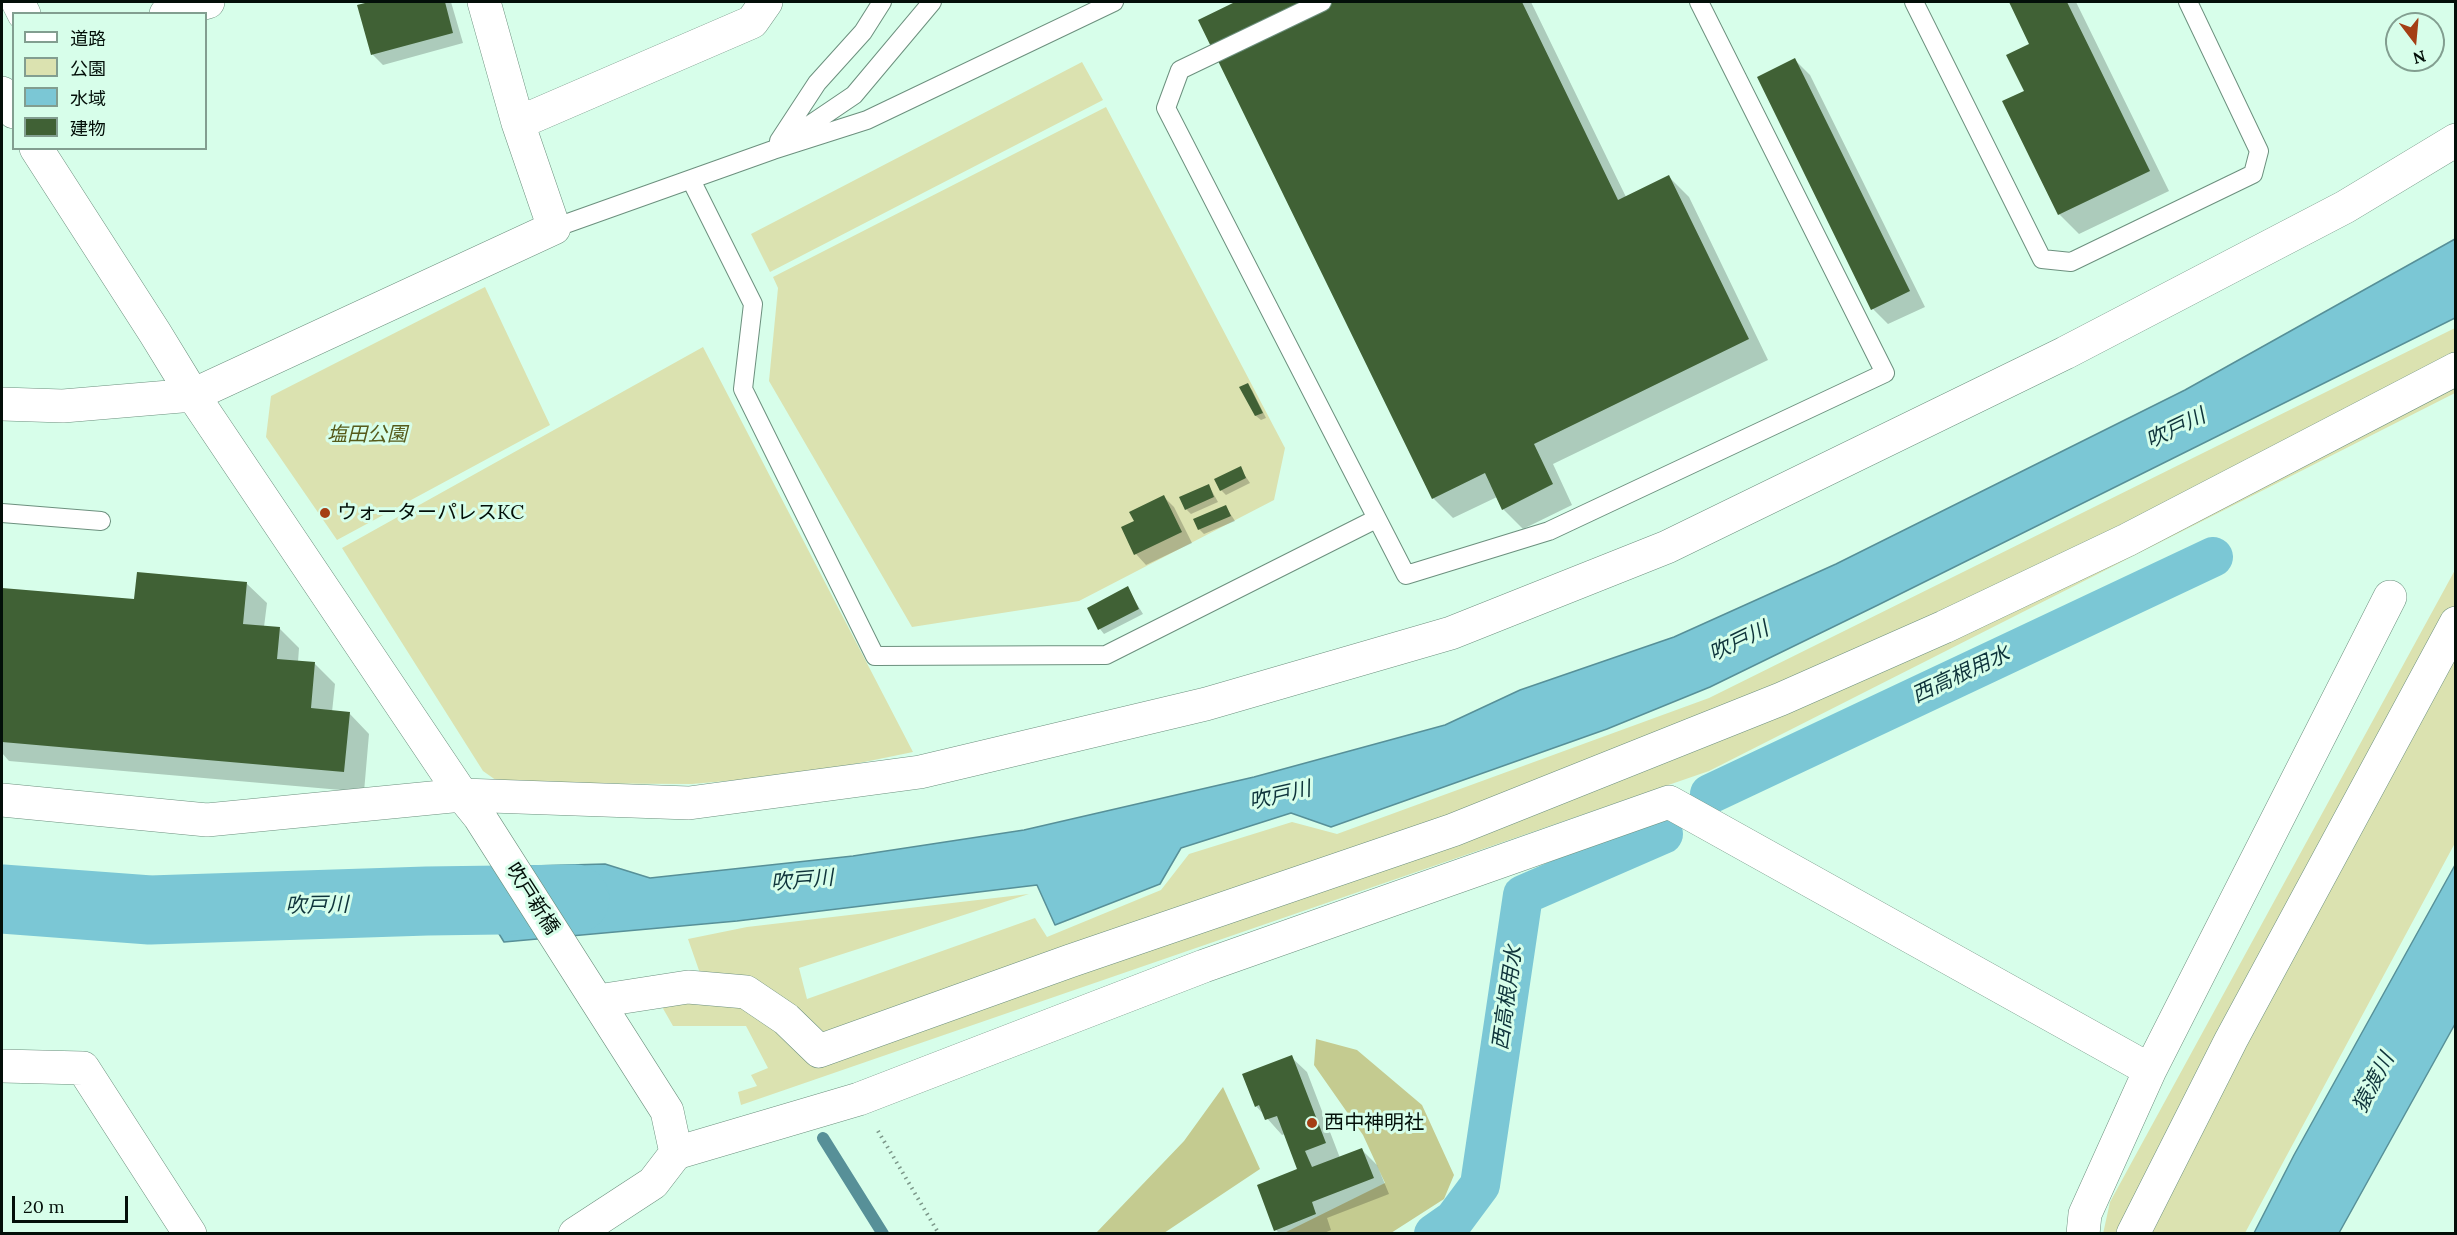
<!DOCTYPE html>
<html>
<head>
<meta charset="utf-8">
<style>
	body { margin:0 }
	#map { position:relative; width:2457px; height:1235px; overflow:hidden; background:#d7feea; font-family:Lora,"Noto Sans JP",serif }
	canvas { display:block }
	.frame { position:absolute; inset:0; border:3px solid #030f09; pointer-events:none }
	.legend { position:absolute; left:12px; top:12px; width:195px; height:138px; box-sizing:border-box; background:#d7feea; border:2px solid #829e90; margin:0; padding:8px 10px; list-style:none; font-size:18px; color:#030f09 }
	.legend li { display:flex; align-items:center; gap:12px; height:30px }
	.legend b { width:30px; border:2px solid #829e90 }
	.north { position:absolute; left:2385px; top:12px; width:60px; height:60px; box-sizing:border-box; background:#d7feea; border:2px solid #829e90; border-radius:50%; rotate:164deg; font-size:16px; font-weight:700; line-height:24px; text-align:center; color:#030f09 }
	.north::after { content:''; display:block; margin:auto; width:21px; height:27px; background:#a43f15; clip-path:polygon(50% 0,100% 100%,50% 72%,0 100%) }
	.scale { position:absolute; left:12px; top:1196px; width:116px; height:27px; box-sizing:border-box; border:3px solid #030f09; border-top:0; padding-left:8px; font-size:18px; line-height:21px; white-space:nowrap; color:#030f09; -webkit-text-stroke:4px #d7feea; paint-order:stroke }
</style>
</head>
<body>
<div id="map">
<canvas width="2457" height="1235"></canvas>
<div class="frame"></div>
<ul class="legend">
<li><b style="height:8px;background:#fff"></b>道路</li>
<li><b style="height:16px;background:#dbe2b0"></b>公園</li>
<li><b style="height:16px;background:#7bc7d5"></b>水域</li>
<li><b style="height:16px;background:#406135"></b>建物</li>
</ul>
<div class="north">N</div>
<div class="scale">20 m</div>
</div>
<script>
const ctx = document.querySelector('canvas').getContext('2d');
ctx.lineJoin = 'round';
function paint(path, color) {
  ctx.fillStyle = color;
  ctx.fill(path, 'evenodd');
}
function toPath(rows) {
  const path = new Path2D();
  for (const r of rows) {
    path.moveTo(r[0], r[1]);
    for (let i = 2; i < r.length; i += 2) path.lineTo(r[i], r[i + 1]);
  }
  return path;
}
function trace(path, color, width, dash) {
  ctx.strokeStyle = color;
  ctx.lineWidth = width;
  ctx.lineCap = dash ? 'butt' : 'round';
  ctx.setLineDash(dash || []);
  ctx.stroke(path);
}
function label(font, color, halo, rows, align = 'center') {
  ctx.font = font + ' Lora,"Noto Sans JP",serif';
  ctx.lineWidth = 6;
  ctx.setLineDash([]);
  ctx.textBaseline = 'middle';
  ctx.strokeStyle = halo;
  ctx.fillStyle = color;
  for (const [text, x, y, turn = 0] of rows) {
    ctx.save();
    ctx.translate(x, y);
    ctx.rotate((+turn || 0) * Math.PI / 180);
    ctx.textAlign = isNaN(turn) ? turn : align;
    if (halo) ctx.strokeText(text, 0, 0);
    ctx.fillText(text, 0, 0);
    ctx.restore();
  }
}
const green = toPath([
	[1082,62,1103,100,770,272,751,234],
	[1106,107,1285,448,1274,500,1079,601,912,627,769,381,778,288,773,277],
	[485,287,550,425,337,540,266,437,271,396],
	[2455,328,2455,393,1709,771,741,1105,738,1092,757,1086,751,1075,768,1068,746,1026,673,1026,645,977,702,979,688,939,747,927,1029,894,799,968,807,999,1035,918,1047,937,1161,890,1189,854,1292,822,1337,834,1709,698],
	[703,347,913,752,806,774,692,784,500,783,483,771,342,548],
	[2455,570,2455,843,2245,1233,2103,1234,2110,1202]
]);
const forest = toPath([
	[1316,1039,1357,1050,1422,1105,1454,1175,1444,1199,1391,1233,1284,1233,1385,1183,1363,1135,1314,1065],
	[1223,1087,1260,1169,1164,1233,1096,1233,1184,1141]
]);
const water = toPath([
	[2455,239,2455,318,1878,605,1710,687,1607,729,1331,827,1291,813,1181,848,1160,884,1055,925,1037,885,737,921,504,942,459,868,605,864,650,878,853,856,1024,830,1254,777,1445,725,1520,690,1674,637,1836,564,2185,390,2455,239],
	[2455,865,2455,1024,2339,1233,2254,1233,2294,1155,2455,865]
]);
const shadow = toPath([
	[375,2,451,2,463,43,383,65,373,55,359,6],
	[1239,2,1531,2,1626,197,1669,177,1689,197,1768,360,1553,464,1572,505,1523,529,1503,509,1497,497,1453,518,1433,498,1200,20],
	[2010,2,2076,2,2169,191,2079,234,2059,214,2026,91,2031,44],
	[1795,60,1810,75,1925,307,1888,324,1873,309],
	[1247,385,1252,390,1266,418,1261,420,1256,416],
	[1240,468,1250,483,1226,495,1221,490],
	[1209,486,1218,502,1191,514,1186,509],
	[1164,497,1174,507,1192,543,1146,565,1136,554,1136,522],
	[1226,507,1235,521,1204,534,1199,529],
	[246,583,267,603,264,627,279,628,299,648,298,662,314,663,335,684,332,712,349,713,369,734,364,792,9,761,2,753,2,589,135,601],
	[1127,588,1143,614,1104,634,1100,629],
	[1291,1057,1307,1072,1340,1158,1362,1150,1377,1165,1389,1194,1327,1218,1331,1230,1322,1234,1280,1234,1276,1230,1299,1170,1285,1134,1282,1135,1256,1106]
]);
const stream = toPath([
	[823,1138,883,1234]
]);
const canal = toPath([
	[1710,794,2213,557],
	[1434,1234,1454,1220,1480,1185,1523,895,1663,834]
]);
const river = toPath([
	[2,899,150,910,427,901,575,899]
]);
const building = toPath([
	[369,2,445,2,453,33,371,55,357,5],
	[1235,2,1522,2,1618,200,1669,175,1749,339,1534,444,1553,484,1502,510,1485,473,1432,499,1198,20],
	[2009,2,2067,2,2150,171,2058,215,2002,101,2024,91,2006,55,2029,44],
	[1795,58,1910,291,1871,310,1757,77],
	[1248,383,1263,413,1255,416,1239,387],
	[1241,466,1246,478,1220,491,1214,479],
	[1209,484,1214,497,1185,510,1179,497],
	[1164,495,1182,532,1134,555,1121,527,1134,521,1129,512],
	[1226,505,1231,516,1198,530,1193,519],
	[137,572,247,582,243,624,280,627,277,659,315,662,311,708,350,712,344,772,2,742,2,588,134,599],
	[1128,586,1139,609,1098,630,1087,608],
	[1292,1055,1326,1143,1305,1151,1312,1167,1362,1148,1374,1178,1312,1202,1316,1214,1274,1231,1257,1185,1297,1169,1277,1116,1265,1120,1259,1105,1255,1107,1242,1074]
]);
const path = toPath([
	[878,1131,939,1234]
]);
const service = toPath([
	[1322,2,1180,70,1166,108,1406,575,1549,531,1885,373,1699,2],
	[1914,2,2042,259,2071,262,2253,174,2259,151,2188,2],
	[789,139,854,95,932,2],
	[779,141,817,83,863,32,882,2],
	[691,180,753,304,743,389,875,656,1106,655,1376,519],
	[554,228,773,150,867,120,1114,2],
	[2,513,101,521]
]);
const minor = toPath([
	[18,2,24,14],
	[166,14,208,2],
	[518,123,752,22,766,2],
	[193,395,554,228,518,123,484,2],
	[2,800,207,820,462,795,689,803,920,772,1206,704,1451,633,1667,547,2065,353,2345,207,2456,140],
	[598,1001,688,987,746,992,786,1019,819,1051,1070,961,1453,830,1781,699,1944,627,2127,540,2456,369],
	[2,1066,83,1068,190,1234],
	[2150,1070,2390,597],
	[676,1153,859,1099,1204,966,1669,802,2150,1070,2085,1214,2083,1234],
	[2133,1234,2231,1040,2456,623]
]);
const tertiary = toPath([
	[2,93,14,112],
	[36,148,155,333,193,395],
	[2,404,63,406,193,395,462,795,479,816,667,1111,676,1153,653,1183,575,1234]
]);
const markers = [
	[325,513,6,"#a43f15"],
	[1312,1123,6,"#a43f15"]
];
const parkNames = [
	["塩田公園",367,435]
];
const poiNames = [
	["ウォーターパレスKC",337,513],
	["西中神明社",1324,1123]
];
const streetNames = [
	["吹戸新橋",532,899,57]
];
const waterNames = [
	["吹戸川",2176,429,-26],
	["吹戸川",1739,642,-26],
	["西高根用水",1961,675,-25],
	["吹戸川",1280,796,-13],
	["吹戸川",802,881,-5],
	["吹戸川",317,906,-1],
	["西高根用水",1508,998,-82],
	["猿渡川",2374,1083,-62]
];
paint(green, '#dbe2b0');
paint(forest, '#c4cb90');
paint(water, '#7bc7d5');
trace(water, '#579098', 1.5);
paint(shadow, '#0003');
trace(stream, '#579098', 12);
trace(canal, '#7bc7d5', 40);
trace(river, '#7bc7d5', 69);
paint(building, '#406135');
trace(service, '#6c907e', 20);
trace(minor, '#6c907e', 34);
trace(tertiary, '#6c907e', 34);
trace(path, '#7c9789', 4, [1.5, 4.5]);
trace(service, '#fff', 18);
trace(minor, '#fff', 33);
trace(tertiary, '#fff', 33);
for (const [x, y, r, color] of markers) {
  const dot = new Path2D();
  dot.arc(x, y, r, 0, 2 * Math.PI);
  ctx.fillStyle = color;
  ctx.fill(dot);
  trace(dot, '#d7feea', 2);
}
label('italic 20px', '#565b1b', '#d7feea', parkNames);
label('20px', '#030f09', '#d7feea', poiNames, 'left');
label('20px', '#030f09', '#d7feea', streetNames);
label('italic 21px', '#0f343b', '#d7feea', waterNames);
</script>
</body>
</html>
